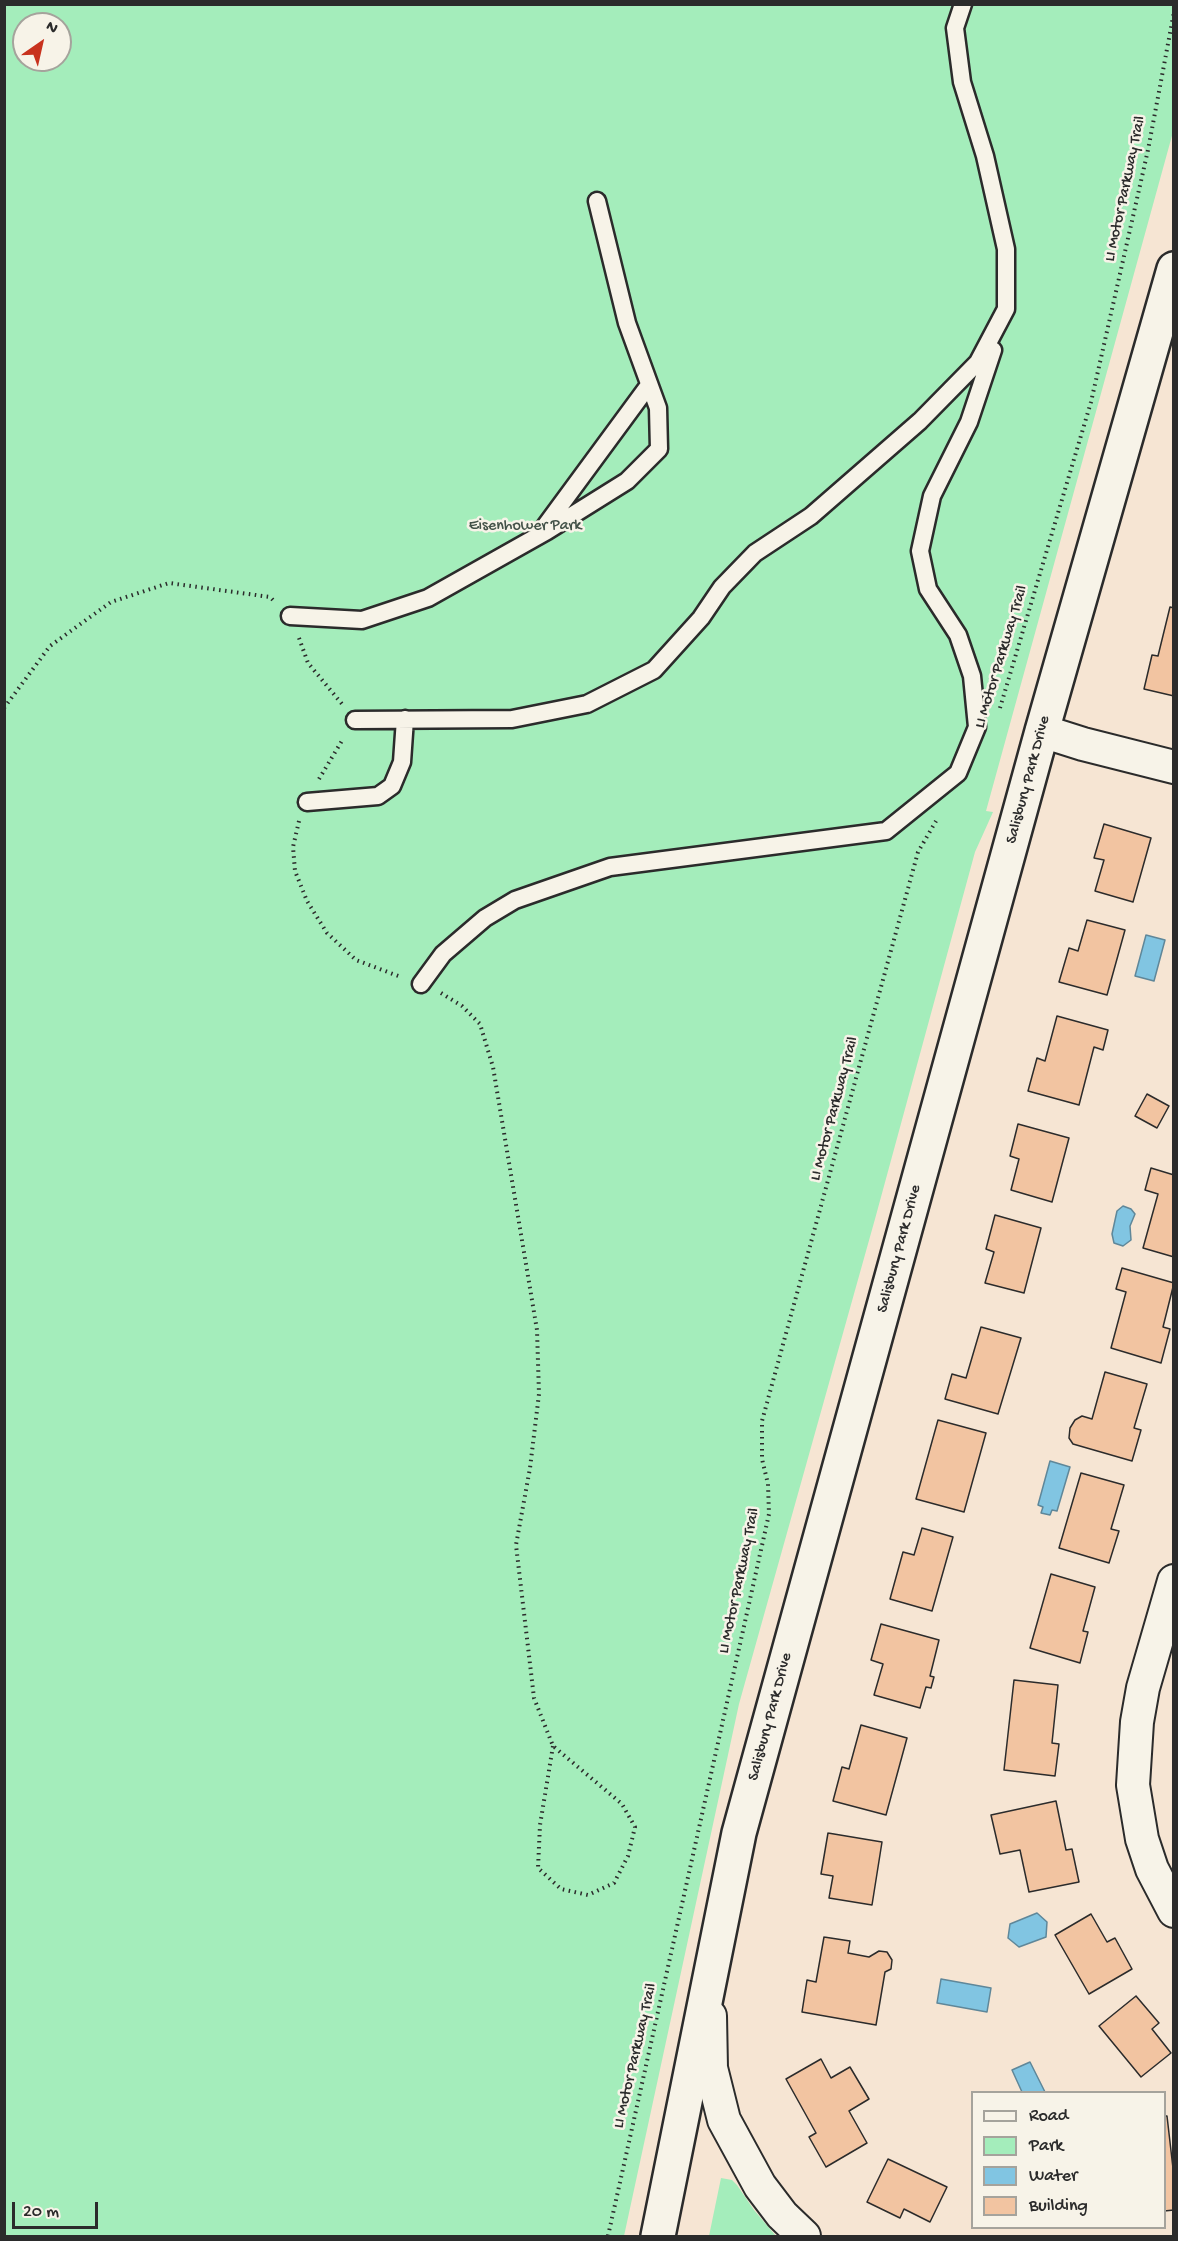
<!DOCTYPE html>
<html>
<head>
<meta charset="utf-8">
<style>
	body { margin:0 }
	#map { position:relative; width:1178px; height:2241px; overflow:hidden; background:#f6e5d3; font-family:"Gochi Hand",sans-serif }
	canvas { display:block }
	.frame { position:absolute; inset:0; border:6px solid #2b2b2b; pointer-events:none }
	.legend { position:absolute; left:971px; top:2091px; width:195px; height:138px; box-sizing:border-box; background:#f7f3e8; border:2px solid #a5a39c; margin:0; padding:8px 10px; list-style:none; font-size:18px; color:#2b2b2b }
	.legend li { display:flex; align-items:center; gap:12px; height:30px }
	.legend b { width:30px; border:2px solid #a5a39c }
	.north { position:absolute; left:12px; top:12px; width:60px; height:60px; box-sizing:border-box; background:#f7f3e8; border:2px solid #a5a39c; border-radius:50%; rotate:34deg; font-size:16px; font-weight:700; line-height:24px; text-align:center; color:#2b2b2b }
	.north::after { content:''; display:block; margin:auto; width:21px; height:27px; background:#c8321e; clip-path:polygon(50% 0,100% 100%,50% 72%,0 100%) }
	.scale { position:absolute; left:12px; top:2202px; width:86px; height:27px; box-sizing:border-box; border:3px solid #2b2b2b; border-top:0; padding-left:8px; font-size:18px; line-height:21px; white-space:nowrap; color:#2b2b2b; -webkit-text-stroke:4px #f7f3e8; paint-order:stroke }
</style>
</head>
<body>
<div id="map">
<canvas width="1178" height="2241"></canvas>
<div class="frame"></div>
<ul class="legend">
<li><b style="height:8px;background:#f7f3e8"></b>Road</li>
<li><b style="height:16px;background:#a4edbb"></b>Park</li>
<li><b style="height:16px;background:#81c5e2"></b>Water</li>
<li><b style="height:16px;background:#f2c4a1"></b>Building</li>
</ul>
<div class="north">N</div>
<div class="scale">20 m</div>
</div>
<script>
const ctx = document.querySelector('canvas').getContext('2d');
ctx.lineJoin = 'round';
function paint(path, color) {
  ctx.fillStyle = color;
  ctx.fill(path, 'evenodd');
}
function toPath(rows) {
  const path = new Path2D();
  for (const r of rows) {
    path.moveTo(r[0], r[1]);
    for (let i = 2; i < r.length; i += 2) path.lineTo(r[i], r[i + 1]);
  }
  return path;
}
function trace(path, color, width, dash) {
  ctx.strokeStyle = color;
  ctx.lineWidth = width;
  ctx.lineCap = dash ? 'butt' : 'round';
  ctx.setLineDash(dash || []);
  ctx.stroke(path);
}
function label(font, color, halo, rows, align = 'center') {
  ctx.font = font + ' "Gochi Hand",sans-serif';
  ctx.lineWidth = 5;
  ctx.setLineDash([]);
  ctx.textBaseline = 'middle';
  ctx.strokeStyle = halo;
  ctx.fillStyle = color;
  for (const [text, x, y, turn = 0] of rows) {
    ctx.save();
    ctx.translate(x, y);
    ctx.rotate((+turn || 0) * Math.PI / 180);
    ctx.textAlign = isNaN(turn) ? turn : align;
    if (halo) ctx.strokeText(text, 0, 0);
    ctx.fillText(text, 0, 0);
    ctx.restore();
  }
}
const green = toPath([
	[5,5,1173,5,1173,132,986,811,993,812,975,852,875,1219,739,1704,624,2236,5,2236],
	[24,24,60,24,60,60,24,60],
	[721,2178,732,2180,737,2185,754,2210,776,2236,709,2236]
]);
const water = toPath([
	[1146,935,1165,940,1154,981,1135,976,1146,935],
	[1123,1206,1131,1209,1135,1214,1130,1226,1131,1240,1123,1246,1114,1243,1112,1234,1117,1211,1123,1206],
	[1050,1461,1070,1467,1057,1511,1052,1510,1050,1515,1041,1513,1043,1507,1038,1505,1050,1461],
	[1037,1913,1047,1922,1046,1937,1019,1947,1008,1938,1010,1924,1037,1913],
	[941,1979,991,1988,987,2012,937,2003,941,1979],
	[1030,2062,1045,2092,1022,2092,1012,2070,1030,2062]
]);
const building = toPath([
	[1170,607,1174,608,1174,696,1144,689,1152,655,1158,656,1170,607],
	[1104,824,1151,838,1133,902,1095,891,1104,860,1094,858,1104,824],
	[1087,920,1125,930,1107,995,1059,982,1069,948,1078,951,1087,920],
	[1057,1016,1108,1030,1103,1050,1094,1047,1079,1105,1028,1091,1037,1058,1045,1061,1057,1016],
	[1147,1094,1169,1106,1157,1128,1135,1116,1147,1094],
	[1018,1124,1069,1138,1052,1202,1011,1190,1019,1159,1010,1156,1018,1124],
	[1151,1168,1174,1175,1174,1257,1143,1248,1158,1194,1145,1190,1151,1168],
	[995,1215,1041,1228,1024,1293,985,1283,994,1252,986,1249,995,1215],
	[1122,1268,1174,1283,1163,1327,1170,1329,1161,1363,1111,1348,1126,1292,1116,1289,1122,1268],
	[981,1327,1021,1338,998,1414,945,1399,952,1374,966,1378,981,1327],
	[1105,1372,1147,1384,1134,1428,1141,1430,1132,1461,1073,1444,1069,1438,1070,1428,1075,1420,1082,1416,1092,1419,1105,1372],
	[938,1420,986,1433,964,1512,916,1499,938,1420],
	[1081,1473,1124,1485,1111,1529,1119,1531,1109,1563,1059,1548,1081,1473],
	[922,1528,953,1537,932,1611,890,1599,903,1552,914,1555,922,1528],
	[1051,1574,1095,1587,1083,1631,1088,1632,1080,1663,1030,1648,1051,1574],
	[881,1624,939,1640,930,1676,934,1677,931,1688,926,1687,920,1708,874,1695,883,1664,871,1660,881,1624],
	[1014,1680,1058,1685,1052,1743,1059,1744,1055,1776,1004,1770,1014,1680],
	[861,1725,907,1738,886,1815,833,1801,842,1767,849,1769,861,1725],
	[1056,1801,1066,1850,1072,1849,1079,1882,1029,1892,1020,1850,1000,1854,991,1815,1056,1801],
	[828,1833,882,1842,872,1905,829,1898,833,1876,821,1874,828,1833],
	[1091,1914,1107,1942,1115,1938,1132,1969,1089,1994,1055,1935,1091,1914],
	[824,1937,850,1941,848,1953,869,1957,879,1951,887,1952,892,1960,891,1969,885,1972,876,2025,802,2012,807,1980,816,1982,824,1937],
	[1136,1996,1159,2023,1152,2029,1171,2053,1141,2077,1099,2026,1136,1996],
	[821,2059,831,2078,850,2067,869,2099,849,2111,867,2143,826,2167,809,2137,816,2133,786,2079,821,2059],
	[1164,2116,1167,2116,1174,2177,1174,2210,1164,2211,1164,2116],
	[888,2159,947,2187,930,2222,904,2209,900,2218,867,2202,888,2159]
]);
const path = toPath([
	[299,638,308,663,342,704],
	[4,708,50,646,111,602,169,583,270,597,274,601],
	[1000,708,1091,402,1148,150,1174,12],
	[319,779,343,739],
	[299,821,293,847,295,871,307,901,327,933,356,960,401,977],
	[441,993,462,1006,480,1024,493,1067,537,1330,539,1394,530,1468,516,1545,534,1698,553,1746,622,1804,635,1827,628,1856,614,1883,588,1895,561,1889,538,1868,540,1825,553,1746],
	[608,2236,769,1514,768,1484,762,1459,762,1421,918,852,936,821]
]);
const lane = toPath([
	[543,529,649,385],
	[290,616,362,620,428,598,547,531,627,481,659,449,658,408,627,323,597,201],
	[355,720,512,719,587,704,654,670,701,618,722,587,755,553,811,516,920,421,978,362,1006,309,1006,249,985,156,962,82,955,28,963,4],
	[307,802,378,796,392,786,402,762,405,719],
	[421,984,443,954,485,918,515,900,610,867,886,831,958,773,977,727,972,676,958,635,928,589,920,551,932,496,969,422,993,350]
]);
const street = toPath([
	[1042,731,1083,744,1174,767],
	[1174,1581,1143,1688,1137,1722,1133,1785,1142,1839,1152,1869,1174,1911],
	[710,2016,711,2068,724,2120,760,2186,782,2215,804,2236]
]);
const secondary = toPath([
	[658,2236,739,1833,1042,731,1174,269]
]);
const streetNames = [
	["LI Motor Parkway Trail",1126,189,-78],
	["LI Motor Parkway Trail",1002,657,-73],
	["Salisbury Park Drive",1029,780,-75],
	["LI Motor Parkway Trail",835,1109,-75],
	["Salisbury Park Drive",900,1249,-75],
	["LI Motor Parkway Trail",740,1581,-78],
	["Salisbury Park Drive",771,1717,-75],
	["LI Motor Parkway Trail",636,2056,-77]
];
const parkNames = [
	["Eisenhower Park",525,527]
];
paint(green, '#a4edbb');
paint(water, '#81c5e2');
trace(water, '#5f8799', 1.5);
paint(building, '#f2c4a1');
trace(building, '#2b2b2b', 1.5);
trace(lane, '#2b2b2b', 21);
trace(street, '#2b2b2b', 36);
trace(secondary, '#2b2b2b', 38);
trace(path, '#2b2b2b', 4, [1.5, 4.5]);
trace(lane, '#f7f3e8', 16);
trace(street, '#f7f3e8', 32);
trace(secondary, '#f7f3e8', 33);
label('16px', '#2b2b2b', '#f7f3e8', streetNames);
label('16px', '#435248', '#f7f3e8', parkNames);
</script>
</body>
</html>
